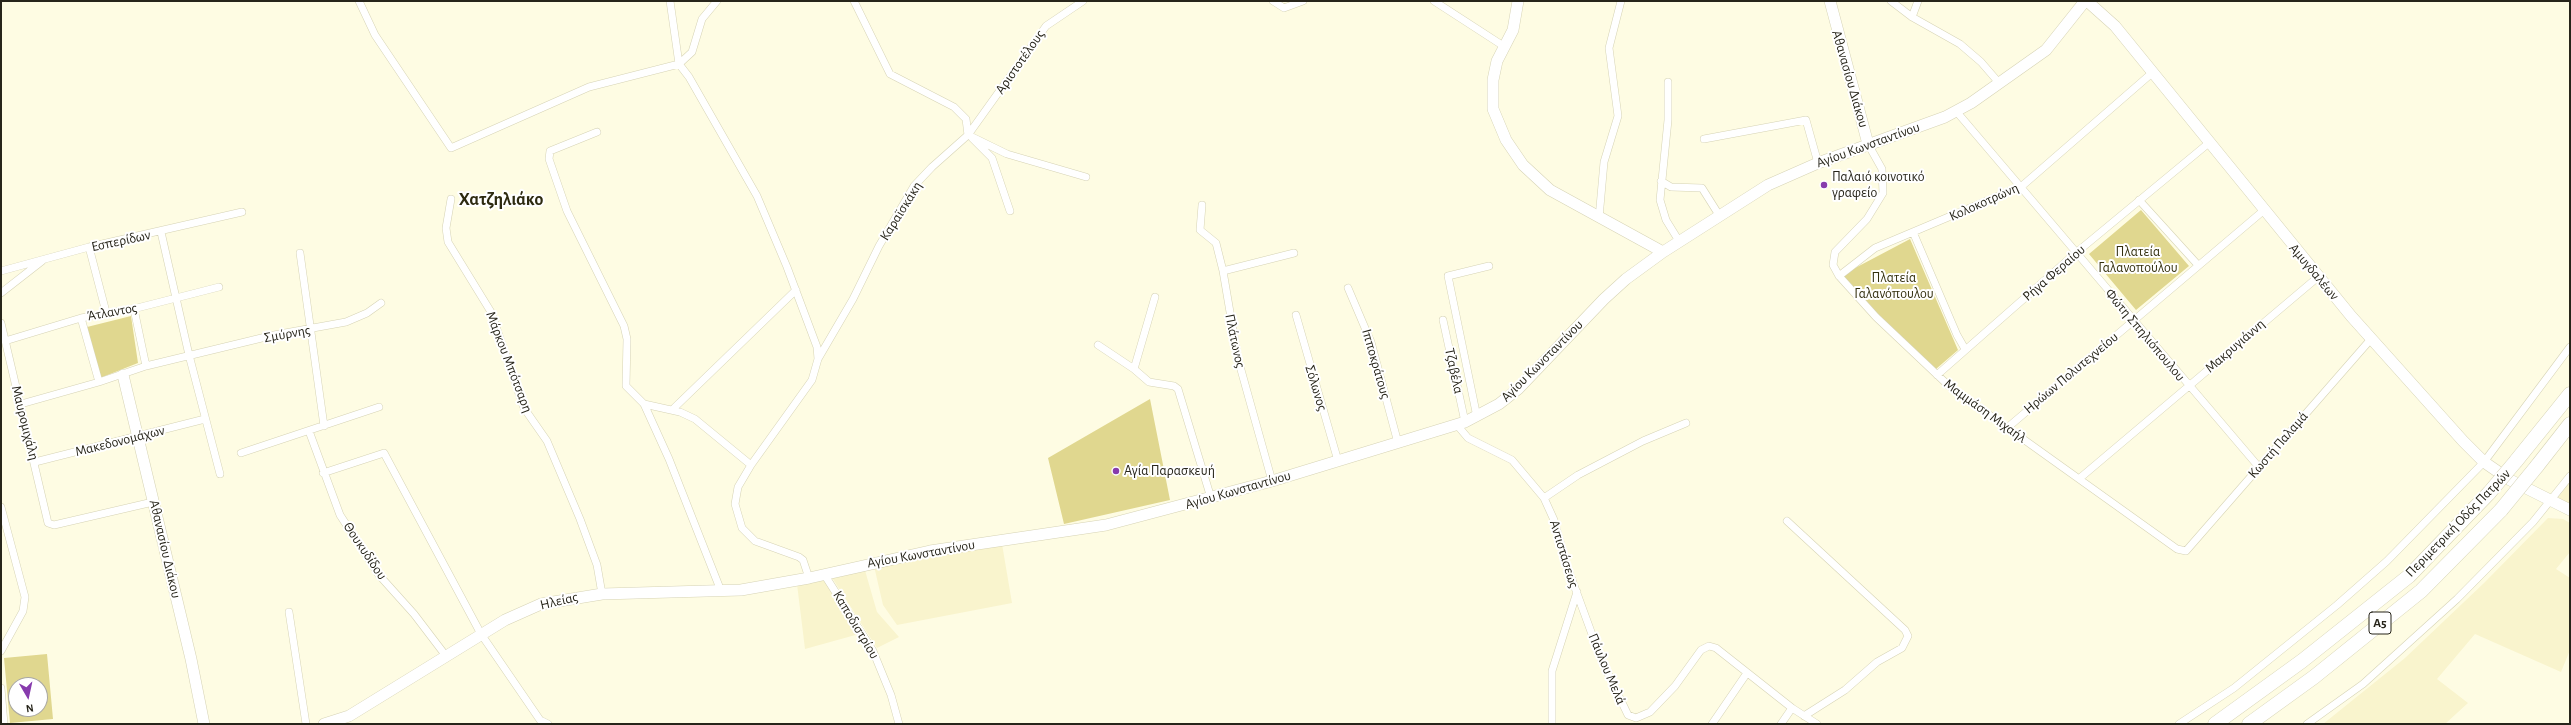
<!DOCTYPE html>
<html>
<head>
<meta charset="utf-8">
<style>
	body { margin:0 }
	#map { position:relative; width:2571px; height:725px; overflow:hidden; background:#fefce3; font-family:"Alegreya Sans",sans-serif }
	canvas { display:block }
	.frame { position:absolute; inset:0; border:2px solid #27251a; pointer-events:none }
	.north { position:absolute; left:8px; top:677px; width:40px; height:40px; box-sizing:border-box; background:#fff; border:1px solid #a9a8a3; border-radius:50%; rotate:171deg; font-size:11px; font-weight:700; line-height:16px; text-align:center; color:#27251a }
	.north::after { content:''; display:block; margin:auto; width:14px; height:18px; background:#873bad; clip-path:polygon(50% 0,100% 100%,50% 72%,0 100%) }
</style>
</head>
<body>
<div id="map">
<canvas width="2571" height="725"></canvas>
<div class="frame"></div>
<div class="north">N</div>
</div>
<script>
const ctx = document.querySelector('canvas').getContext('2d');
ctx.lineJoin = 'round';
function paint(path, color) {
  ctx.fillStyle = color;
  ctx.fill(path, 'evenodd');
}
function toPath(rows) {
  const path = new Path2D();
  for (const r of rows) {
    path.moveTo(r[0], r[1]);
    for (let i = 2; i < r.length; i += 2) path.lineTo(r[i], r[i + 1]);
  }
  return path;
}
function trace(path, color, width, dash) {
  ctx.strokeStyle = color;
  ctx.lineWidth = width;
  ctx.lineCap = dash ? 'butt' : 'round';
  ctx.setLineDash(dash || []);
  ctx.stroke(path);
}
function label(font, color, halo, rows, align = 'center') {
  ctx.font = font + ' "Alegreya Sans",sans-serif';
  ctx.lineWidth = 4;
  ctx.setLineDash([]);
  ctx.textBaseline = 'middle';
  ctx.strokeStyle = halo;
  ctx.fillStyle = color;
  for (const [text, x, y, turn = 0] of rows) {
    ctx.save();
    ctx.translate(x, y);
    ctx.rotate((+turn || 0) * Math.PI / 180);
    ctx.textAlign = isNaN(turn) ? turn : align;
    if (halo) ctx.strokeText(text, 0, 0);
    ctx.fillText(text, 0, 0);
    ctx.restore();
  }
}
const built = toPath([
	[2570,482,2570,505,2558,498],
	[2548,518,2563,519,2570,523,2570,552,2556,569,2570,578,2570,650,2561,672,2475,634,2437,679,2468,703,2445,724,2323,724,2405,658,2484,583],
	[1002,544,1012,603,897,625,883,605,874,566],
	[864,567,877,612,899,637,877,648,831,576],
	[823,577,859,634,805,649,797,584]
]);
const green = toPath([
	[2141,210,2189,266,2136,310,2089,254],
	[1910,239,1958,350,1936,369,1897,334,1840,276],
	[131,316,138,363,100,378,87,327],
	[1150,399,1170,500,1064,524,1048,458],
	[47,654,53,719,10,723,4,658],
	[16,685,40,685,40,709,16,709]
]);
const street = toPath([
	[359,1,375,35,451,148,589,87,679,64,692,52,702,19,717,1],
	[670,1,679,64,689,77,757,196,787,267,817,347,818,359,812,380,751,465,738,487,735,504,742,528,755,541,799,557,803,560,809,578],
	[1273,1,1284,8,1303,1],
	[1434,1,1505,47],
	[1891,1,1912,17,1960,44,1981,62,2000,84],
	[1912,17,1918,1],
	[1668,82,1668,120,1660,200,1666,220,1679,241],
	[1956,111,2258,466],
	[597,132,550,151,549,159,567,211,624,326,627,339,626,386,644,404,669,459,721,591],
	[968,135,1046,26,1083,1],
	[968,135,1007,154,1086,177],
	[972,138,992,158,1010,211],
	[1704,139,1806,120,1818,163],
	[1868,144,1882,169,1883,193,1867,219,1835,252,1833,265,1839,276,1876,317,1949,386,2177,549,2186,551,2371,339],
	[1661,181,1671,187,1702,188,1719,215],
	[451,199,446,228,448,242,491,312,524,408,547,441,580,519,597,565,602,594],
	[2139,200,2198,265],
	[1202,205,1200,230,1216,243,1223,271],
	[1599,218,1604,162,1618,116,1609,48,1621,1],
	[161,232,189,355,220,474],
	[1913,232,1957,335,1965,349],
	[89,247,106,312],
	[300,253,324,426],
	[1,271,89,247,242,212],
	[1839,276,1875,248,2022,186,2152,73],
	[1348,288,1371,342,1398,443],
	[1,293,42,261],
	[1155,297,1134,369,1149,382,1174,386,1178,389,1211,498],
	[134,309,146,366],
	[1296,315,1338,461],
	[81,318,99,382],
	[1443,320,1465,422],
	[1,323,48,523,54,525,153,502],
	[5,341,81,318,137,308,219,287],
	[1098,345,1134,369],
	[818,359,853,299,879,246,914,186,932,167,968,135,966,119,954,107,890,74,854,1],
	[1937,375,2077,252,2210,142],
	[21,404,99,382,146,366,274,335,346,322,367,313,381,303],
	[644,404,680,412,695,419,751,465],
	[672,410,796,290],
	[1477,417,1448,276,1489,266],
	[1457,425,1468,438,1512,460,1544,498,1554,520,1567,566,1601,659,1628,715,1636,718,1650,712,1675,686,1701,650,1709,646,1716,648,1792,708,1817,724],
	[2007,428,2263,211],
	[309,431,340,515,379,575,414,614,446,656],
	[241,453,379,407],
	[35,462,205,419],
	[323,473,384,453,481,634,540,720,548,724],
	[2080,478,2318,277],
	[1272,481,1238,359,1223,271,1294,253],
	[1544,498,1578,475,1643,441,1686,423],
	[1,507,25,597,23,611,1,651],
	[1787,521,1905,630,1908,636,1902,648,1877,662,1845,690,1804,716],
	[824,574,873,651,891,695,899,724],
	[289,612,306,724],
	[1,688,4,724],
	[1552,724,1552,671,1577,592],
	[1712,724,1747,673],
	[1781,724,1792,708],
	[2179,724,2234,688,2337,605,2387,561,2484,462,2570,347],
	[2307,724,2363,684,2457,599,2533,522,2570,476]
]);
const secondary = toPath([
	[1518,1,1513,30,1497,61,1493,80,1493,109,1506,140,1523,165,1550,190,1663,252],
	[1830,1,1868,144],
	[2087,1,2115,26,2351,316,2463,441,2484,462,2510,480,2570,510],
	[123,375,191,659,204,724],
	[324,724,349,716,505,620,541,604,602,594,741,590,809,578,930,551,1106,525,1272,481,1465,422,1499,404,1518,389,1604,299,1626,279,1663,252,1768,185,1818,163,1945,117,1971,103,2046,50,2085,1]
]);
const highway = toPath([
	[2516,461,2570,394],
	[2537,466,2570,424],
	[2215,724,2302,661,2409,576,2489,493],
	[2249,724,2314,677,2421,591,2501,510]
]);
const highwayBridge = toPath([
	[2489,493,2516,461],
	[2501,510,2537,466]
]);
const markers = [
	[1824,185,4,"#873bad"],
	[1116,471,4,"#873bad"]
];
const shields = [
	[2380,623,22]
];
const shieldNames = [
	["Α5",2380,623]
];
const streetNames = [
	["Αριστοτέλους",1020,62,-55],
	["Αθανασίου Διάκου",1850,79,74],
	["Αγίου Κωνσταντίνου",1868,145,-20],
	["Κολοκοτρώνη",1984,202,-24],
	["Καραϊσκάκη",901,211,-58],
	["Εσπερίδων",121,241,-12],
	["Αμυγδαλέων",2314,272,50],
	["Ρήγα Φεραίου",2054,273,-41],
	["Άτλαντος",112,312,-10],
	["Σμύρνης",287,334,-10],
	["Φώτη Σπηλιόπουλου",2145,335,50],
	["Πλάτωνος",1235,341,78],
	["Μακρυγιάννη",2235,346,-41],
	["Αγίου Κωνσταντίνου",1542,361,-45],
	["Μάρκου Μπότσαρη",509,362,69],
	["Ιπποκράτους",1376,364,74],
	["Τζαβέλα",1454,371,78],
	["Ηρώων Πολυτεχνείου",2071,373,-40],
	["Σόλωνος",1316,388,73],
	["Μαμμάση Μιχαήλ",1985,411,36],
	["Μαυρομιχάλη",25,423,76],
	["Μακεδονομάχων",120,441,-14],
	["Κωστή Παλαμά",2278,445,-49],
	["Αγίου Κωνσταντίνου",1238,490,-16],
	["Περιμετρική Οδός Πατρών",2458,523,-46],
	["Αθανασίου Διάκου",165,549,77],
	["Θουκυδίδου",365,551,56],
	["Αγίου Κωνσταντίνου",921,554,-10],
	["Αντιστάσεως",1564,554,73],
	["Ηλείας",559,601,-13],
	["Καποδιστρίου",856,625,59],
	["Πάυλου Μελά",1607,669,67]
];
const poiNames = [
	["Παλαιό κοινοτικό",1832,177],
	["γραφείο",1832,193],
	["Αγία Παρασκευή",1124,471]
];
const parkNames = [
	["Πλατεία",2138,252],
	["Γαλανοπούλου",2138,268],
	["Πλατεία",1894,278],
	["Γαλανόπουλου",1894,294]
];
const districtNames = [
	["Χατζηλιάκο",501,200]
];
paint(built, '#f9f4cd');
paint(green, '#e0d78f');
trace(street, '#d6d3b5', 8);
trace(secondary, '#d6d3b5', 12);
trace(highway, '#d6d3b5', 15);
trace(street, '#fff', 7);
trace(secondary, '#fff', 11);
trace(highway, '#fff', 14);
trace(highwayBridge, '#d6d3b5', 15, []);
trace(highwayBridge, '#fff', 14);
for (const [x, y, r, color] of markers) {
  const dot = new Path2D();
  dot.arc(x, y, r, 0, 2 * Math.PI);
  ctx.fillStyle = color;
  ctx.fill(dot);
  trace(dot, '#fff', 1.5);
}
for (const [x, y, w] of shields) {
  const box = new Path2D();
  box.roundRect(x - w / 2, y - 11, w, 22, 3);
  ctx.fillStyle = '#fff';
  ctx.fill(box);
  trace(box, '#27251a', 1);
}
label('bold 13px', '#27251a', null, shieldNames);
label('14px', '#27251a', '#fff', streetNames);
label('14px', '#27251a', '#fff', poiNames, 'left');
label('14px', '#34300f', '#fff', parkNames);
label('bold 18px', '#2d2a10', '#fff', districtNames);
</script>
</body>
</html>
